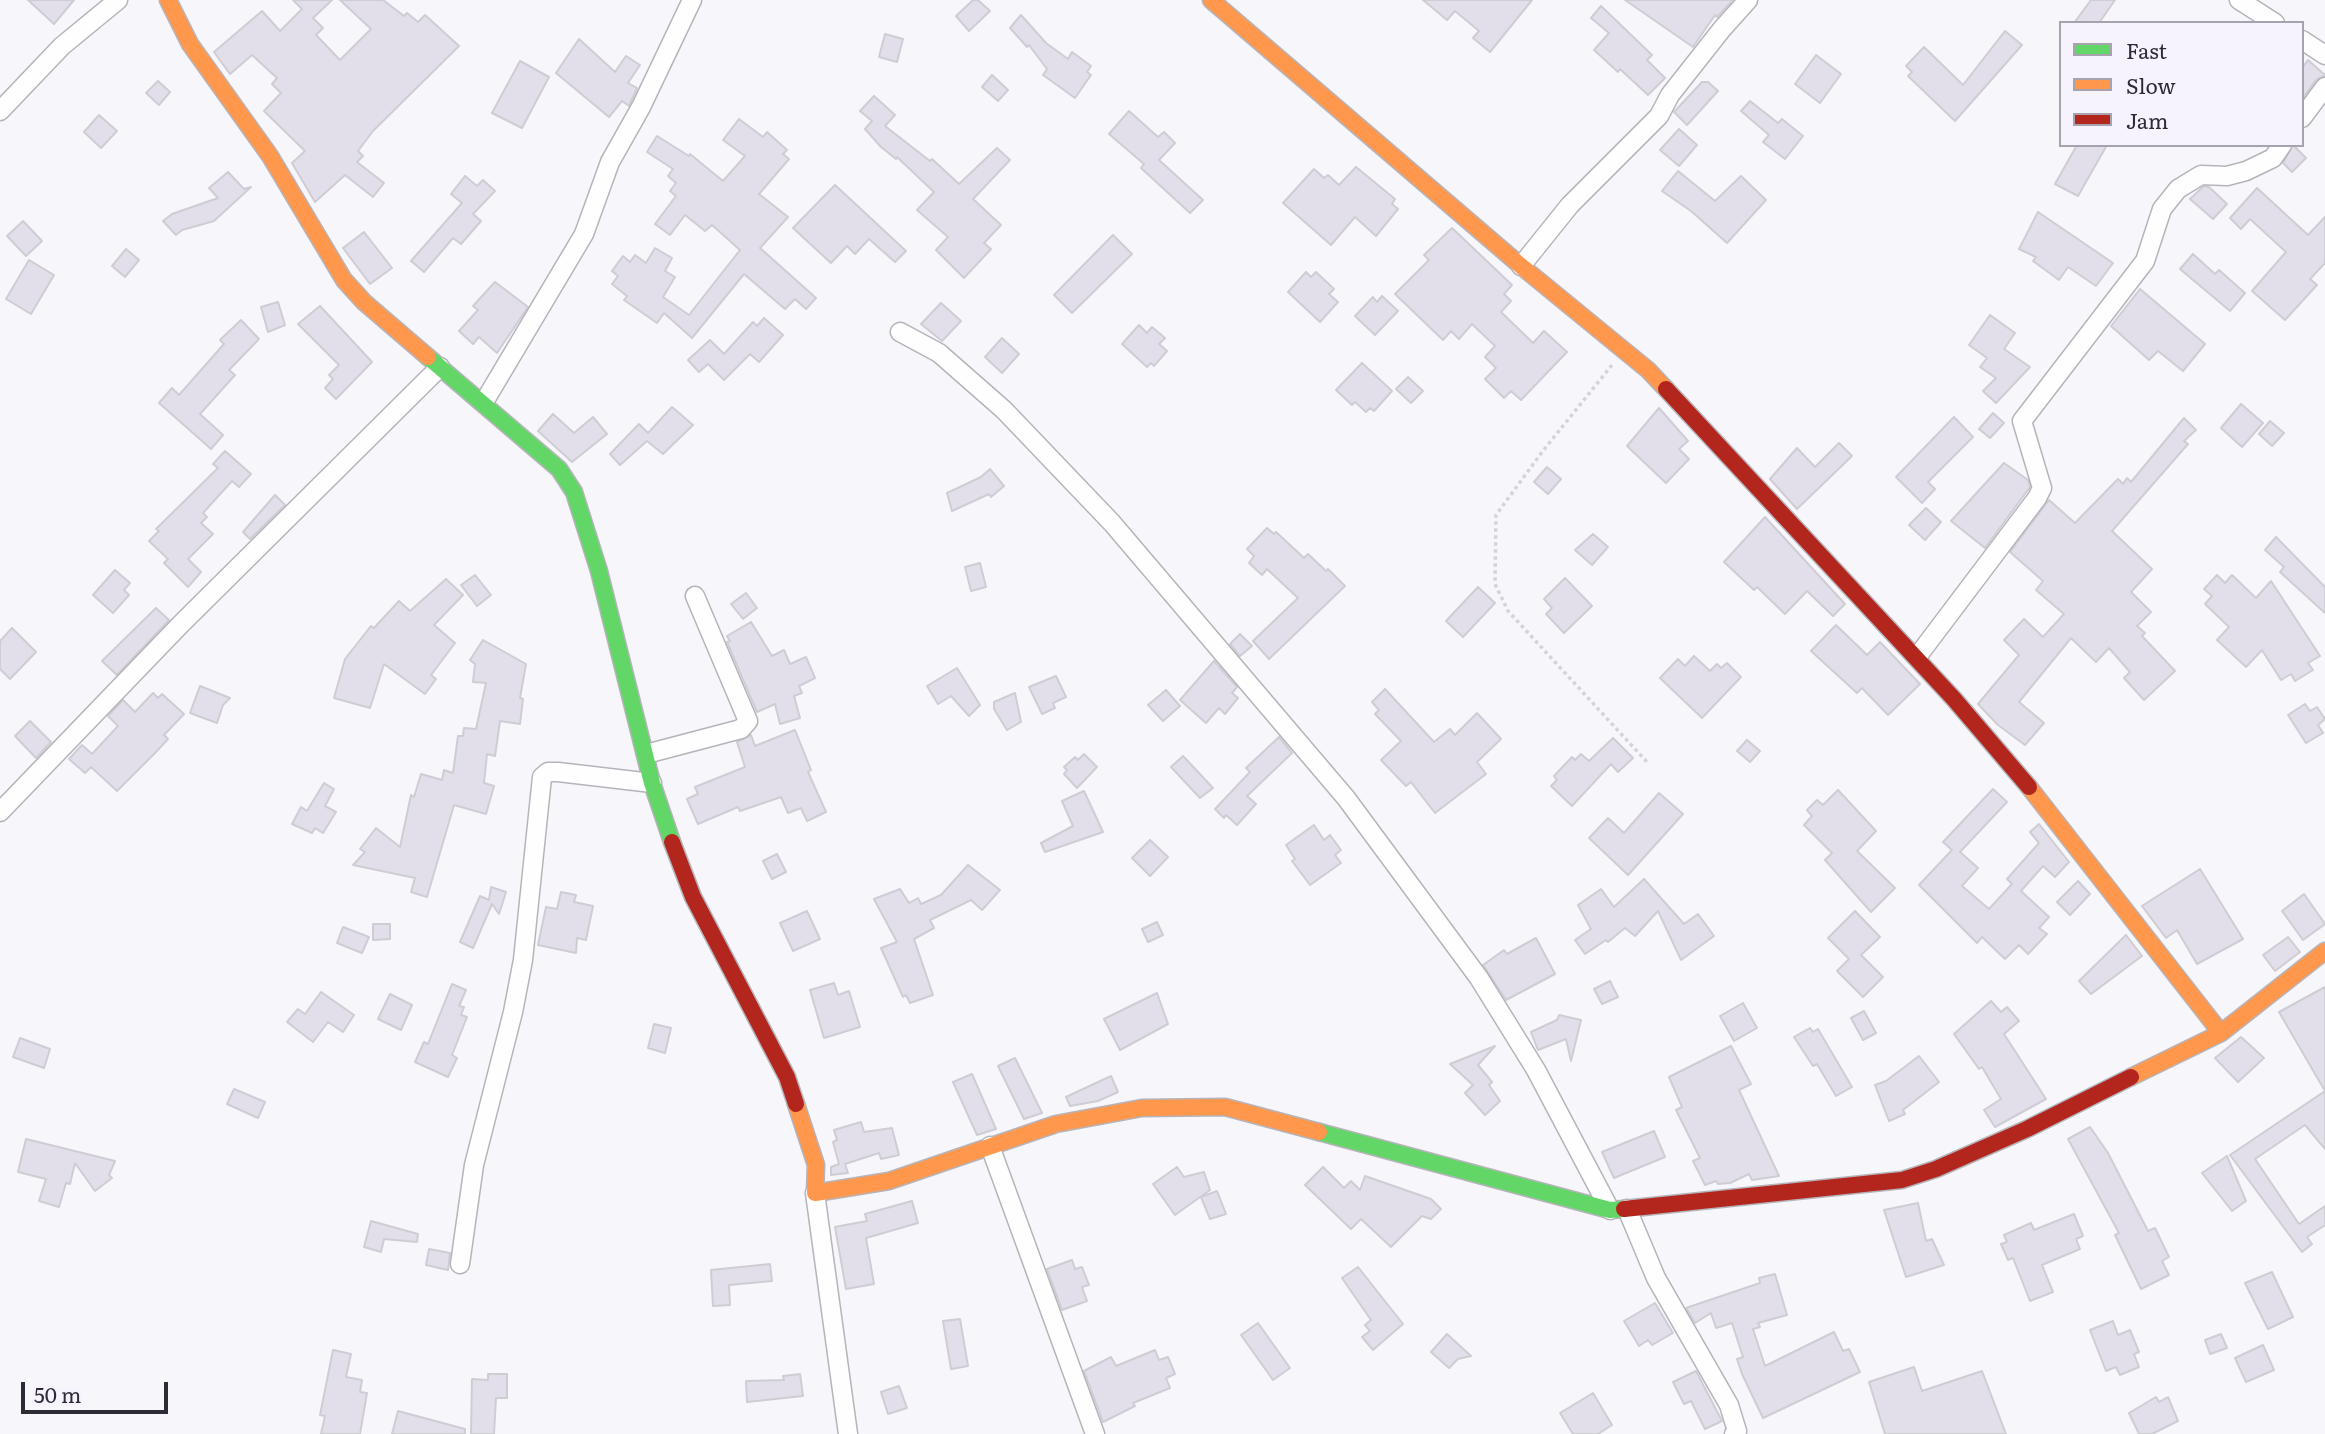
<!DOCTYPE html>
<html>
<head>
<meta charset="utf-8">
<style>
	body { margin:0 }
	#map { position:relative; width:2325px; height:1434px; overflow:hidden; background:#f7f6fb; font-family:Literata,serif }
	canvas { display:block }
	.legend { position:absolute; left:2059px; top:21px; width:245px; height:126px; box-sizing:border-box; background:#f6f3fe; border:2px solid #a6a3ae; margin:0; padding:9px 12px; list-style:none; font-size:21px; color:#2f2b36 }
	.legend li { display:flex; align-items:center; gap:14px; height:35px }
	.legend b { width:35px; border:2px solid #a6a3ae }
	.scale { position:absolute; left:21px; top:1382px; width:147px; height:32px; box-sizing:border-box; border:4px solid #2f2b36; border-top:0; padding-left:9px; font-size:21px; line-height:24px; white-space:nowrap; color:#2f2b36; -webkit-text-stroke:5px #f6f3fe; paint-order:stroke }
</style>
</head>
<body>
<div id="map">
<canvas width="2325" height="1434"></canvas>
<ul class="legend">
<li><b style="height:9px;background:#63d668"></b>Fast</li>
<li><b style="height:9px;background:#ff974d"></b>Slow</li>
<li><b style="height:9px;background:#b3261e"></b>Jam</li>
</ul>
<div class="scale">50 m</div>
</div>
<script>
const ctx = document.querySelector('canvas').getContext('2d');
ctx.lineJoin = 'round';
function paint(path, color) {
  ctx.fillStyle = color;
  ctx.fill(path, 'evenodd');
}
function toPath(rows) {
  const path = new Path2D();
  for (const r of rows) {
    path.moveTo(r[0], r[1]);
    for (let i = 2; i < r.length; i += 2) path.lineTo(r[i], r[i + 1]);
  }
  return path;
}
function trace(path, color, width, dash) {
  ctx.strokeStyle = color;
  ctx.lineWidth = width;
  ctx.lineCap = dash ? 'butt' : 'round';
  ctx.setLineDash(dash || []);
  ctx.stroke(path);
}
const building = toPath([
	[28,0,74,0,54,24,28,0],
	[293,0,332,0,313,18,323,28,316,35,340,60,371,29,340,0,383,0,404,16,407,13,418,22,425,15,459,46,373,131,358,151,363,156,357,162,384,183,373,197,345,175,315,202,292,163,305,151,264,111,281,93,272,84,277,78,252,55,230,74,214,52,262,11,280,31,302,9,293,0],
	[973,0,978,0,990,11,969,31,956,16,973,0],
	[1423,0,1532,0,1490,52,1473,38,1479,31,1455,11,1447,20,1423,0],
	[1625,0,1733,0,1717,17,1715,15,1693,47,1625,0],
	[2091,0,2115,0,2099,23,2074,23,2091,0],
	[1601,6,1652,55,1647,60,1665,78,1648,95,1620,69,1618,72,1594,50,1609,33,1591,18,1601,6],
	[1021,15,1046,43,1068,59,1072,52,1091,66,1087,72,1091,75,1075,98,1043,75,1047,69,1029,45,1027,47,1010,28,1021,15],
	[2005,31,2022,45,1955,121,1908,76,1912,72,1906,66,1924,47,1963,85,2005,31],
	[885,34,903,39,897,62,879,57,885,34],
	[579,39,615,72,626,56,640,65,628,83,637,88,629,106,622,101,609,117,556,73,579,39],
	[1816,55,1841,74,1820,103,1795,84,1816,55],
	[2308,60,2325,75,2316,80,2302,99,2302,68,2308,60],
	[520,61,549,77,522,128,492,113,520,61],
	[992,75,1008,90,998,101,982,87,992,75],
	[158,81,170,92,159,105,146,93,158,81],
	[1702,82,1708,82,1718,91,1687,125,1674,112,1702,82],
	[874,96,895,115,885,126,930,161,932,159,959,184,997,148,1010,160,973,199,1001,225,984,243,991,249,964,278,936,250,948,237,917,210,934,192,897,157,896,159,881,147,865,129,872,121,860,111,874,96],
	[1750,101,1778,123,1782,119,1803,136,1785,159,1763,142,1769,135,1741,111,1750,101],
	[1129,111,1158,137,1164,132,1175,143,1159,160,1203,200,1190,213,1141,168,1144,164,1109,134,1129,111],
	[99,115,117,131,101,148,84,132,99,115],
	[739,119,763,137,767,132,787,150,783,154,789,159,759,194,788,217,760,248,816,298,806,309,795,299,785,309,744,274,692,338,664,313,657,323,624,300,627,296,612,284,618,276,612,271,623,256,630,262,635,255,646,263,655,248,672,258,665,271,675,277,663,297,689,315,740,250,712,225,705,231,685,215,670,235,655,224,676,196,670,191,676,183,668,176,673,169,647,152,657,136,689,156,690,154,723,181,745,156,723,140,739,119],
	[1679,129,1697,145,1679,166,1660,150,1679,129],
	[2077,145,2107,145,2078,196,2055,184,2077,145],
	[2293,145,2306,158,2292,172,2283,163,2293,145],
	[1356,167,1395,199,1392,204,1398,209,1376,236,1355,217,1331,245,1283,203,1314,169,1324,178,1328,175,1339,185,1356,167],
	[1678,171,1715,201,1741,176,1766,200,1727,243,1691,211,1662,191,1678,171],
	[228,172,244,189,251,187,214,221,182,230,176,235,163,221,172,214,218,198,209,188,228,172],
	[465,176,477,186,483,180,495,191,473,214,481,221,461,244,453,238,424,272,411,261,462,203,451,194,465,176],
	[835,185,906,251,895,262,869,239,855,254,847,246,831,263,793,228,835,185],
	[2204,186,2209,187,2227,204,2213,219,2190,199,2204,186],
	[2257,188,2308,235,2325,217,2325,263,2310,279,2317,285,2285,320,2252,291,2286,252,2250,219,2241,229,2230,218,2257,188],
	[2038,212,2113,263,2096,286,2068,267,2059,280,2033,261,2036,257,2019,249,2038,212],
	[23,221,42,241,26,256,7,236,23,221],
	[1452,228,1512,285,1504,294,1511,301,1501,312,1533,343,1544,331,1567,352,1521,400,1511,391,1504,398,1485,379,1496,368,1485,357,1495,346,1472,324,1459,339,1451,331,1443,340,1395,294,1429,260,1424,255,1452,228],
	[364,232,392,268,370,284,343,248,364,232],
	[1113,235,1132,254,1072,313,1054,295,1113,235],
	[126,249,139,260,125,277,112,266,126,249],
	[2193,254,2215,274,2219,270,2245,293,2230,311,2180,269,2193,254],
	[29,260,54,275,31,314,6,299,29,260],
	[1306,272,1311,277,1316,272,1334,289,1329,294,1338,302,1320,322,1288,292,1306,272],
	[495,282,528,307,497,353,479,337,473,344,459,331,478,310,473,306,495,282],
	[2140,289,2205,344,2183,371,2158,351,2149,360,2111,326,2140,289],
	[1382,296,1398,311,1375,335,1355,316,1373,297,1377,302,1382,296],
	[278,302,285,325,268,332,261,307,278,302],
	[941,303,961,321,942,341,921,324,941,303],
	[320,306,372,362,336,399,325,388,333,379,329,375,339,365,298,324,320,306],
	[1990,315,2015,333,2004,349,2030,367,1996,403,1983,391,1996,378,1980,367,1987,358,1969,345,1990,315],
	[764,318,783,335,759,362,750,354,724,380,708,364,699,372,688,360,710,340,724,354,753,322,757,326,764,318],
	[241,320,259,339,229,370,235,375,200,414,223,435,211,449,159,403,172,388,179,395,224,344,220,340,241,320],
	[1139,325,1147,333,1152,327,1165,338,1159,344,1167,351,1154,366,1151,363,1147,367,1122,344,1139,325],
	[1002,338,1019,354,1002,373,985,357,1002,338],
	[1362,363,1392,391,1374,411,1370,408,1366,412,1355,402,1352,405,1336,390,1362,363],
	[1408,377,1423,391,1411,403,1396,389,1408,377],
	[2241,404,2263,423,2242,447,2221,428,2241,404],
	[672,407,693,425,663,454,647,441,620,465,610,454,639,424,648,433,672,407],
	[1659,408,1688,441,1679,449,1689,459,1666,483,1627,446,1659,408],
	[1993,413,2004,423,1990,438,1979,429,1993,413],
	[553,414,574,433,593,417,607,434,572,462,538,431,553,414],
	[1954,417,1973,437,1928,482,1935,489,1922,503,1896,477,1954,417],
	[2184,418,2196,430,2184,441,2188,444,2112,531,2152,569,2131,592,2151,612,2137,626,2145,633,2142,636,2175,671,2144,700,2124,678,2130,672,2109,648,2096,662,2071,638,2019,702,2044,723,2025,745,1998,725,1978,704,2019,655,2004,640,2024,619,2043,637,2064,614,2036,590,2043,581,2010,552,2049,500,2075,523,2118,479,2123,484,2127,478,2131,482,2184,418],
	[2270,421,2284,433,2272,446,2259,434,2270,421],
	[1839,443,1852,456,1797,509,1770,479,1797,448,1815,467,1839,443],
	[225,451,251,474,239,487,232,481,203,513,207,517,201,523,213,534,188,559,201,572,188,587,164,563,168,559,149,541,159,531,156,529,218,468,213,464,225,451],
	[2004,463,2028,480,2030,487,1985,548,1951,521,2004,463],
	[1547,467,1561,479,1548,494,1534,482,1547,467],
	[990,469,1004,486,991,497,989,494,952,511,947,493,981,477,990,469],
	[275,495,285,505,250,539,243,532,275,495],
	[1926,508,1941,522,1925,540,1909,525,1926,508],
	[1765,517,1845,604,1833,616,1807,591,1785,614,1757,587,1754,590,1724,562,1765,517],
	[1267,528,1274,534,1276,532,1304,558,1308,554,1326,571,1328,569,1345,586,1269,659,1253,641,1298,598,1267,569,1262,575,1249,563,1254,556,1247,549,1267,528],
	[1593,534,1608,547,1592,565,1575,550,1593,534],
	[2276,537,2325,587,2325,613,2280,572,2284,567,2265,550,2276,537],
	[980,563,986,587,971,591,965,567,980,563],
	[115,570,130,583,124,590,129,595,113,613,93,595,115,570],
	[475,575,491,595,477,606,461,585,475,575],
	[2217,575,2225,583,2232,575,2256,598,2271,581,2320,656,2308,663,2313,670,2295,681,2291,674,2281,680,2262,650,2246,667,2217,640,2229,627,2205,604,2212,596,2204,589,2217,575],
	[1565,578,1592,606,1564,633,1546,614,1552,608,1544,599,1565,578],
	[446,579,463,595,434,625,455,643,431,675,436,679,425,694,384,664,370,708,334,698,345,659,371,626,374,628,399,601,410,611,446,579],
	[1478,587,1495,603,1463,637,1446,621,1478,587],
	[746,593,757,608,743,619,731,604,746,593],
	[156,608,169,620,117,675,102,661,156,608],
	[751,622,772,656,784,650,790,664,806,657,815,678,799,686,802,693,794,696,800,718,780,724,775,704,757,712,727,642,730,641,727,636,751,622],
	[1836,625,1867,655,1880,642,1920,684,1888,715,1862,688,1857,693,1811,651,1836,625],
	[12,628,36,652,10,679,0,669,0,641,12,628],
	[1240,634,1252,646,1240,656,1230,644,1240,634],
	[483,640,526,664,520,698,523,699,520,724,500,721,495,756,487,754,484,783,494,786,486,814,454,805,427,897,411,892,415,878,353,865,365,852,360,849,376,828,400,847,411,795,414,797,421,774,442,780,444,770,453,773,458,736,463,736,464,728,476,729,486,683,473,682,475,664,470,660,483,640],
	[1694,656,1710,671,1717,664,1721,668,1727,663,1741,677,1702,718,1660,678,1678,659,1685,666,1694,656],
	[1214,661,1237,687,1232,693,1238,698,1225,714,1219,708,1206,723,1180,700,1214,661],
	[957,668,980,705,969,716,951,696,938,704,927,686,957,668],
	[1056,676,1066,697,1053,703,1055,708,1042,714,1029,687,1056,676],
	[200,686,230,698,223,705,217,723,190,713,200,686],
	[1385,689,1434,742,1450,729,1455,735,1477,713,1501,739,1477,762,1486,774,1435,813,1411,782,1406,786,1381,760,1401,741,1375,714,1379,710,1372,702,1385,689],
	[1166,690,1180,706,1163,721,1148,705,1166,690],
	[153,693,158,698,162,694,184,714,164,735,168,739,156,752,117,791,91,767,85,773,69,759,82,745,92,754,118,726,108,716,123,700,135,712,153,693],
	[1015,693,1021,722,1007,730,994,709,994,702,1015,693],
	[2305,704,2310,711,2317,707,2325,719,2318,725,2323,733,2306,743,2288,715,2305,704],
	[30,721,51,742,36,758,15,736,30,721],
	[795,730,811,770,808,772,826,812,807,821,801,808,788,813,781,797,740,811,738,807,698,824,687,799,698,794,695,787,745,767,737,742,751,735,755,746,795,730],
	[1279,737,1292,753,1247,796,1256,804,1237,825,1226,815,1224,818,1215,809,1250,772,1246,768,1279,737],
	[1613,738,1633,758,1618,772,1611,764,1572,806,1551,786,1557,780,1554,776,1572,757,1575,760,1581,754,1589,761,1613,738],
	[1747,740,1760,751,1750,762,1737,751,1747,740],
	[1084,754,1097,767,1077,788,1064,774,1067,770,1064,767,1075,757,1078,760,1084,754],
	[1183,756,1213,788,1200,798,1171,767,1183,756],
	[324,783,334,789,325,806,336,812,323,833,315,828,312,833,292,824,301,807,307,811,324,783],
	[1993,789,2007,802,1960,852,1978,868,1962,886,1989,909,2012,884,2007,879,2039,843,2030,832,2039,824,2069,862,2055,877,2043,866,2021,891,2049,917,2039,928,2047,934,2028,954,2019,945,2005,959,1982,937,1977,943,1919,885,1952,850,1943,842,1993,789],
	[1838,790,1876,831,1857,851,1895,888,1871,912,1825,860,1832,853,1804,825,1812,816,1807,810,1817,800,1823,805,1838,790],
	[1084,791,1103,832,1045,852,1041,843,1073,826,1062,801,1084,791],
	[1659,793,1683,814,1628,875,1589,838,1608,818,1624,833,1659,793],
	[1314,825,1324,840,1330,835,1341,850,1335,855,1341,863,1310,885,1292,861,1295,859,1286,845,1314,825],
	[1150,840,1168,857,1150,876,1132,858,1150,840],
	[777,854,786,872,772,879,763,861,777,854],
	[968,865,1000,890,982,910,971,900,930,920,934,928,914,939,933,995,910,1003,906,995,903,997,881,948,897,942,874,899,900,889,909,903,918,898,921,904,941,895,968,865],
	[2200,869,2243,939,2197,964,2177,930,2166,938,2142,906,2200,869],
	[1644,879,1684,924,1698,914,1714,936,1681,960,1658,911,1635,936,1625,928,1608,942,1606,940,1585,954,1575,940,1591,929,1578,905,1601,889,1614,907,1644,879],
	[2078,881,2090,894,2070,915,2057,902,2078,881],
	[491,887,506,892,499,914,492,904,473,948,460,942,480,896,489,900,491,887],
	[561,892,576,895,574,902,593,906,586,940,577,938,576,953,538,945,546,907,557,909,561,892],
	[2304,894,2325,924,2303,940,2282,911,2304,894],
	[807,911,820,939,793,951,780,923,807,911],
	[1855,911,1880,937,1861,955,1883,977,1863,997,1837,971,1849,959,1828,938,1855,911],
	[1157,922,1163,935,1148,942,1142,929,1157,922],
	[373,924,390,924,390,939,373,940,373,924],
	[343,927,369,937,362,953,337,943,343,927],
	[2126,935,2142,956,2091,994,2079,981,2126,935],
	[2288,937,2300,952,2275,971,2263,955,2288,937],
	[1536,938,1555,974,1506,1000,1483,965,1504,950,1507,954,1536,938],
	[1610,981,1618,997,1602,1004,1594,989,1610,981],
	[834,983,838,995,849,991,860,1027,824,1038,810,990,834,983],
	[452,984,466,990,459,1006,464,1007,461,1015,467,1017,452,1055,457,1058,448,1077,415,1062,424,1042,428,1044,452,984],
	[2325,987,2325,1091,2279,1012,2325,987],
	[321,992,354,1015,343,1032,328,1022,313,1042,287,1022,298,1009,305,1014,321,992],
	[1157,993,1168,1024,1120,1050,1104,1019,1157,993],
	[390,994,412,1005,401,1030,378,1019,390,994],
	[1991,1001,2001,1012,2007,1007,2019,1021,2004,1034,2046,1099,1995,1127,1984,1110,2001,1099,1982,1067,1979,1069,1954,1034,1991,1001],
	[1743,1003,1757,1028,1734,1041,1720,1016,1743,1003],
	[1864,1011,1876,1033,1863,1040,1851,1018,1864,1011],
	[1559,1015,1581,1020,1571,1061,1566,1039,1538,1050,1531,1032,1557,1020,1559,1015],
	[654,1024,671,1028,665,1053,648,1048,654,1024],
	[1810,1028,1813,1032,1818,1029,1852,1087,1836,1096,1817,1064,1813,1066,1794,1037,1810,1028],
	[2241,1037,2264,1058,2238,1082,2215,1058,2241,1037],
	[20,1038,50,1049,44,1068,13,1057,20,1038],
	[1495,1046,1478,1065,1492,1082,1489,1085,1500,1101,1485,1115,1465,1093,1473,1085,1450,1064,1495,1046],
	[1731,1046,1751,1084,1739,1090,1779,1176,1752,1180,1749,1174,1730,1183,1718,1184,1716,1181,1705,1185,1693,1161,1700,1158,1676,1110,1682,1107,1669,1077,1731,1046],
	[1919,1056,1939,1082,1903,1110,1905,1114,1889,1121,1875,1085,1886,1081,1919,1056],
	[1015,1058,1042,1113,1024,1119,998,1066,1015,1058],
	[972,1074,996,1129,977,1135,953,1082,972,1074],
	[1111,1076,1118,1092,1098,1101,1070,1106,1066,1097,1111,1076],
	[234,1089,265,1102,258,1118,227,1104,234,1089],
	[2325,1091,2325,1149,2305,1125,2255,1159,2299,1224,2325,1206,2325,1225,2307,1237,2312,1244,2302,1252,2230,1155,2325,1091],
	[861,1122,864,1132,892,1128,899,1155,881,1159,879,1153,845,1164,848,1173,831,1175,831,1167,839,1164,833,1142,837,1140,834,1130,861,1122],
	[2090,1127,2108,1153,2148,1231,2155,1228,2169,1257,2162,1261,2169,1275,2141,1289,2115,1235,2119,1233,2068,1139,2090,1127],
	[1654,1131,1665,1157,1614,1178,1602,1152,1654,1131],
	[26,1139,115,1161,109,1175,112,1178,95,1191,75,1163,70,1184,66,1183,59,1207,39,1201,46,1179,18,1172,26,1139],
	[2227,1156,2246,1201,2232,1211,2202,1173,2227,1156],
	[1177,1167,1184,1177,1204,1172,1210,1190,1175,1215,1153,1184,1177,1167],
	[1323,1167,1344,1188,1351,1181,1360,1190,1365,1176,1431,1199,1441,1209,1431,1219,1422,1216,1391,1247,1361,1219,1351,1229,1305,1185,1323,1167],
	[1217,1191,1226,1214,1210,1219,1201,1197,1217,1191],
	[912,1201,918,1223,866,1238,874,1284,846,1289,835,1227,867,1221,865,1214,912,1201],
	[1918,1203,1926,1241,1932,1239,1944,1265,1906,1277,1884,1210,1918,1203],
	[2074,1214,2083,1236,2076,1239,2080,1249,2042,1265,2053,1292,2030,1301,2013,1258,2008,1260,2001,1244,2007,1242,2004,1235,2031,1223,2034,1230,2074,1214],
	[371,1221,418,1234,417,1242,384,1239,381,1252,364,1247,371,1221],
	[429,1249,450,1253,448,1270,426,1265,429,1249],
	[1072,1260,1075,1269,1082,1267,1089,1285,1082,1287,1087,1301,1062,1310,1047,1269,1072,1260],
	[770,1264,772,1281,729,1285,730,1305,713,1306,711,1270,770,1264],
	[1358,1267,1403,1324,1373,1350,1362,1337,1370,1331,1365,1325,1371,1320,1342,1278,1358,1267],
	[2272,1272,2293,1317,2268,1329,2245,1283,2272,1272],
	[1775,1274,1787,1315,1758,1323,1760,1327,1753,1329,1765,1366,1834,1332,1843,1351,1849,1349,1860,1372,1763,1418,1742,1374,1737,1359,1743,1357,1732,1323,1716,1328,1711,1313,1695,1323,1686,1308,1760,1283,1759,1278,1775,1274],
	[1655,1303,1673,1333,1652,1345,1648,1340,1639,1346,1624,1321,1655,1303],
	[960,1319,968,1366,951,1369,943,1321,960,1319],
	[2113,1321,2118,1335,2130,1330,2139,1352,2134,1354,2139,1367,2120,1375,2116,1367,2106,1371,2090,1330,2113,1321],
	[1258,1323,1290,1368,1273,1380,1241,1335,1258,1323],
	[1447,1334,1471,1356,1458,1359,1449,1368,1431,1352,1447,1334],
	[2221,1334,2227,1348,2210,1354,2205,1340,2221,1334],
	[2263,1345,2274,1370,2246,1382,2235,1358,2263,1345],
	[333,1350,351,1354,346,1377,362,1380,360,1392,367,1393,360,1434,321,1434,325,1416,320,1415,333,1350],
	[1155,1350,1159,1360,1168,1357,1175,1374,1166,1378,1170,1388,1133,1403,1135,1406,1103,1422,1084,1371,1111,1357,1116,1366,1155,1350],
	[1914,1367,1922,1391,1982,1371,2006,1434,1885,1434,1869,1382,1914,1367],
	[1696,1371,1722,1421,1705,1429,1691,1401,1684,1404,1673,1382,1696,1371],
	[488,1374,507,1374,507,1398,496,1398,494,1434,471,1434,472,1379,488,1380,488,1374],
	[800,1374,803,1396,747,1402,746,1381,784,1380,783,1376,800,1374],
	[899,1386,907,1408,888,1414,881,1392,899,1386],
	[1593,1393,1612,1425,1598,1434,1573,1434,1560,1413,1593,1393],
	[2156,1397,2159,1402,2168,1397,2178,1421,2152,1434,2139,1434,2129,1413,2156,1397],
	[398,1411,465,1429,465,1434,392,1434,398,1411]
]);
const path = toPath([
	[1612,365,1542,452,1496,515,1495,584,1508,611,1647,762]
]);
const street = toPath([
	[2239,0,2275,23],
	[2302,40,2325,55],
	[0,111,62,46,118,0],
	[2302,118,2325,87],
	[1521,266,1570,205,1659,116,1670,95,1722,29,1748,0],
	[900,332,939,353,1004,410,1112,523,1346,798,1479,978,1536,1070,1610,1210],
	[484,402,584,234,610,162,641,107,692,0],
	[1917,657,2037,498,2042,488,2022,421,2145,261,2162,209,2178,189,2201,175,2227,176,2246,171,2273,158,2282,145],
	[646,754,741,729,748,721,695,596],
	[0,812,181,624,440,367],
	[990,1146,1095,1434],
	[815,1193,848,1434],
	[1627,1209,1656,1278,1729,1405,1737,1431,1734,1434],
	[460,1264,474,1165,513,1012,523,960,542,777,548,772,558,772,652,783]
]);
const fast = toPath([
	[428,357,559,469,574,492,599,571,652,783,672,842],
	[1319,1132,1610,1210,1624,1209]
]);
const slow = toPath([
	[168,0,190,44,270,156,344,280,364,302,428,357],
	[1211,0,1521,266,1648,370,1666,389],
	[2029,787,2221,1033],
	[2131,1077,2221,1033,2325,951],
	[796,1104,816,1165,815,1193,889,1181,1056,1124,1142,1108,1225,1107,1319,1132]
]);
const jam = toPath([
	[1666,389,1954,699,2029,787],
	[672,842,693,897,787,1077,796,1104],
	[1624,1209,1902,1180,1936,1169,2027,1129,2131,1077]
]);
paint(building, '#e2dfea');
trace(building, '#cfcdd4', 2);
trace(street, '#b6b4bb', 21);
trace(fast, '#b6b4bb', 19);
trace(slow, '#b6b4bb', 19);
trace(jam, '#b6b4bb', 19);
trace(path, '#d5d3d6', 3.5, [3.5, 3.5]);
trace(street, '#fefefe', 18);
trace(fast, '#63d668', 16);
trace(slow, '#ff974d', 16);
trace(jam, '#b3261e', 16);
</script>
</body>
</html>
